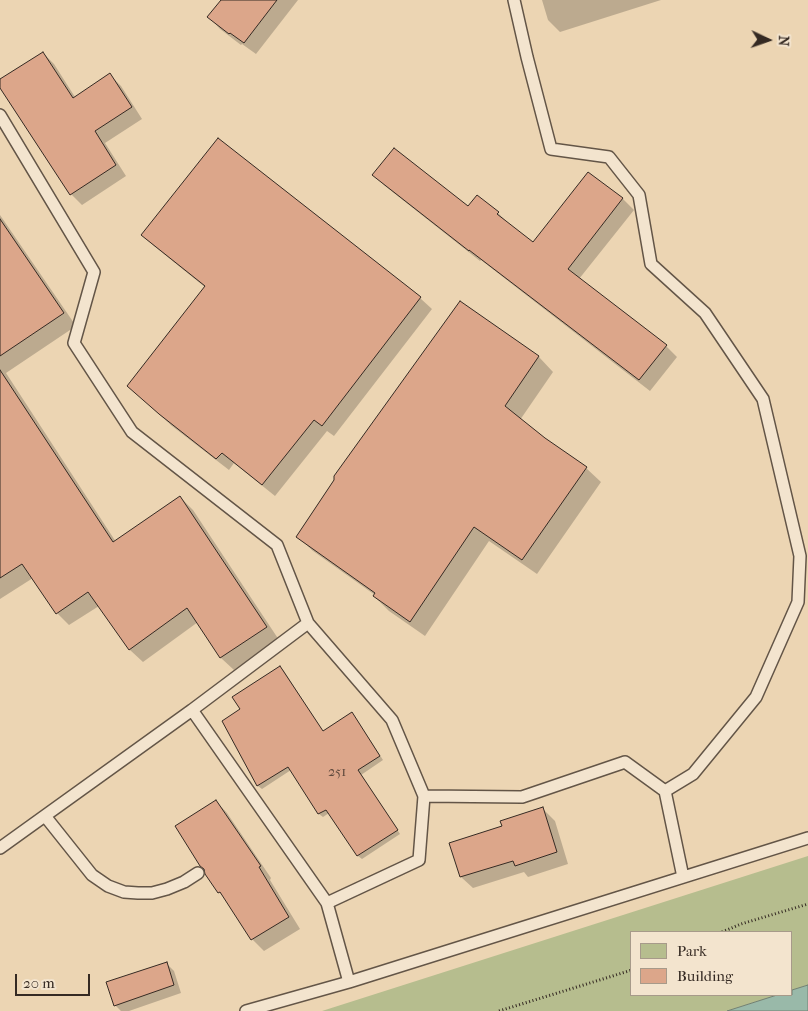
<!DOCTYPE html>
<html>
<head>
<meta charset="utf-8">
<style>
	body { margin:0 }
	#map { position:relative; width:808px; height:1011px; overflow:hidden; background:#ecd5b3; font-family:"IM FELL French Canon",serif }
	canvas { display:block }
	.legend { position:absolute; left:630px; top:931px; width:162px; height:65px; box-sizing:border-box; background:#f3e4ce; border:1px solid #a79a8a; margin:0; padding:6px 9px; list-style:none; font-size:15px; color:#352a23 }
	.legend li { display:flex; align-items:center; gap:10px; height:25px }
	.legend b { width:25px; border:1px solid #a79a8a }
	.north { position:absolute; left:743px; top:15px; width:50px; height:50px; -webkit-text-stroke:4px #f3e4ce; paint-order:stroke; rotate:93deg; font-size:14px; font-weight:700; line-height:20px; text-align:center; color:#352a23 }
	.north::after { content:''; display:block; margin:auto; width:18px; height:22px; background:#352a23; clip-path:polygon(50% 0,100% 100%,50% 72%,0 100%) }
	.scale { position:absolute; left:15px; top:974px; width:75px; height:22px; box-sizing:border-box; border:2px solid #352a23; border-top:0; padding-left:6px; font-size:15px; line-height:18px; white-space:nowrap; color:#352a23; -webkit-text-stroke:4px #f3e4ce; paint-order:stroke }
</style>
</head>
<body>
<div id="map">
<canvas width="808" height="1011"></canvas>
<ul class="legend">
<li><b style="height:14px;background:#b6bd8e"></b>Park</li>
<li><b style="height:14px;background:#dca68a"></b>Building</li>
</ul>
<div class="north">N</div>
<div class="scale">20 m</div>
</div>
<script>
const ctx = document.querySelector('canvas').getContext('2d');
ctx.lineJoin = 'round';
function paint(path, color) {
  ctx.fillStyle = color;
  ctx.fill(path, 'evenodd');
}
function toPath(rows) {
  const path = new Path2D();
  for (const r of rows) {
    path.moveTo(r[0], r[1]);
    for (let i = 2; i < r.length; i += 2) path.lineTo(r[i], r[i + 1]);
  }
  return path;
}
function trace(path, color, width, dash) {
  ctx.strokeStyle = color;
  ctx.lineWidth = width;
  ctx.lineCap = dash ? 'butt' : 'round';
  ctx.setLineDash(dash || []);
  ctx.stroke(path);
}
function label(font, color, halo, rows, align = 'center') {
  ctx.font = font + ' "IM FELL French Canon",serif';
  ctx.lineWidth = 4;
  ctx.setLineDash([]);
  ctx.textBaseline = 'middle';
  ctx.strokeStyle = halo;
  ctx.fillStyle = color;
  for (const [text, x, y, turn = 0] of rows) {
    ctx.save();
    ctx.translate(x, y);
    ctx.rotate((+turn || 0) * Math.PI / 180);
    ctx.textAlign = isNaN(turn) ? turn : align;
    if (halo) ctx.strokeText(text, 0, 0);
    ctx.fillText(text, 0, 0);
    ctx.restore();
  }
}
const green = toPath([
	[808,856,808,985,792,990,792,932,632,932,632,995,777,995,727,1011,322,1011]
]);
const water = toPath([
	[808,985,808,1011,727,1011,777,995,792,995,792,990,808,985]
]);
const shadow = toPath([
	[222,0,298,0,256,54,242,44,241,45,220,29,209,17],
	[542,0,661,0,560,32,548,20],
	[43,53,54,64,75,97,110,75,121,86,142,119,105,143,126,176,82,205,71,194,0,85,0,80],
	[588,173,623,199,634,210,579,279,666,346,677,357,650,391,481,260,480,261,385,186,374,175,468,208,498,213,509,224,534,244],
	[0,215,76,326,6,373,116,542,180,497,193,510,279,640,234,670,221,658,198,622,143,662,130,650,99,606,69,625,57,613,33,578,0,599],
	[142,235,420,298,432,309,334,436,327,431,275,496,234,463,229,470,172,426,128,386,206,288,154,246],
	[460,302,539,357,553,372,520,420,544,439,586,468,601,482,537,574,489,541,425,636,389,611,374,596,375,595,313,551,298,537],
	[280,667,284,671,323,732,355,717,383,760,361,775,400,834,362,859,358,856,329,813,323,817,319,814,291,770,262,789,258,786,223,722,242,710],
	[216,801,227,813,271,878,270,880,300,929,264,951,252,939,228,901,219,892],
	[543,809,555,821,568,864,528,877,524,872,473,888,461,877,451,844,504,827],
	[166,963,174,971,181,993,129,1011,121,1011,115,1005]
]);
const building = toPath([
	[221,0,277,0,244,43,230,33,229,34,207,17,221,0],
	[43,52,73,98,110,73,132,107,95,131,116,165,70,195,0,88,0,79,43,52],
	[218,138,421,297,322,426,314,420,262,485,222,453,216,459,159,414,127,386,205,286,141,235,218,138],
	[394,148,468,206,477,195,499,212,497,214,533,242,588,172,623,198,568,269,667,345,639,380,469,250,469,251,372,175,394,148],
	[0,219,64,313,0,356,0,219],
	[460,301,539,356,505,406,545,438,587,467,522,560,474,527,410,622,373,596,375,593,296,537,334,480,334,476,460,301],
	[0,370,113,542,180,496,267,627,220,658,187,608,129,650,88,592,56,614,22,564,0,578,0,370],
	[280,666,323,731,352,712,380,756,358,770,398,830,357,856,326,810,318,814,288,767,257,786,222,721,240,709,232,697,280,666],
	[216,800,261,866,259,867,289,917,251,940,220,892,218,893,205,874,204,869,200,866,175,826,216,800],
	[543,807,557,852,515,866,513,861,460,877,449,843,502,826,500,821,543,807],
	[167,962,174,985,114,1006,106,982,167,962]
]);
const path = toPath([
	[722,932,741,924,808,904],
	[499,1011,632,970]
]);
const lane = toPath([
	[0,115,94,272,74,343,132,432,277,545,308,623,392,720,424,796,419,860,327,903],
	[308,623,192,710,327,903,349,982],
	[665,791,683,877],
	[424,796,522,797,625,762,665,791,693,774,756,697,798,602,800,556,763,399,705,313,651,264,639,195,609,157,551,149,527,57,514,0],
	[45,816,92,875,108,886,124,892,138,893,152,893,167,889,184,882,198,873],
	[0,848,192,710],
	[246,1011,349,982,808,838]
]);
const numberNames = [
	["251",337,773]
];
paint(green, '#b6bd8e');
paint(water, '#99b9a9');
trace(water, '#718073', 1);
paint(shadow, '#0003');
paint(building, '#dca68a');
trace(building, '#352a23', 1);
trace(lane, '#635547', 14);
trace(path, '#352a23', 3, [1, 2.5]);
trace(lane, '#f3e4ce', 11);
label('14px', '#5f493d', null, numberNames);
</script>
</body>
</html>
